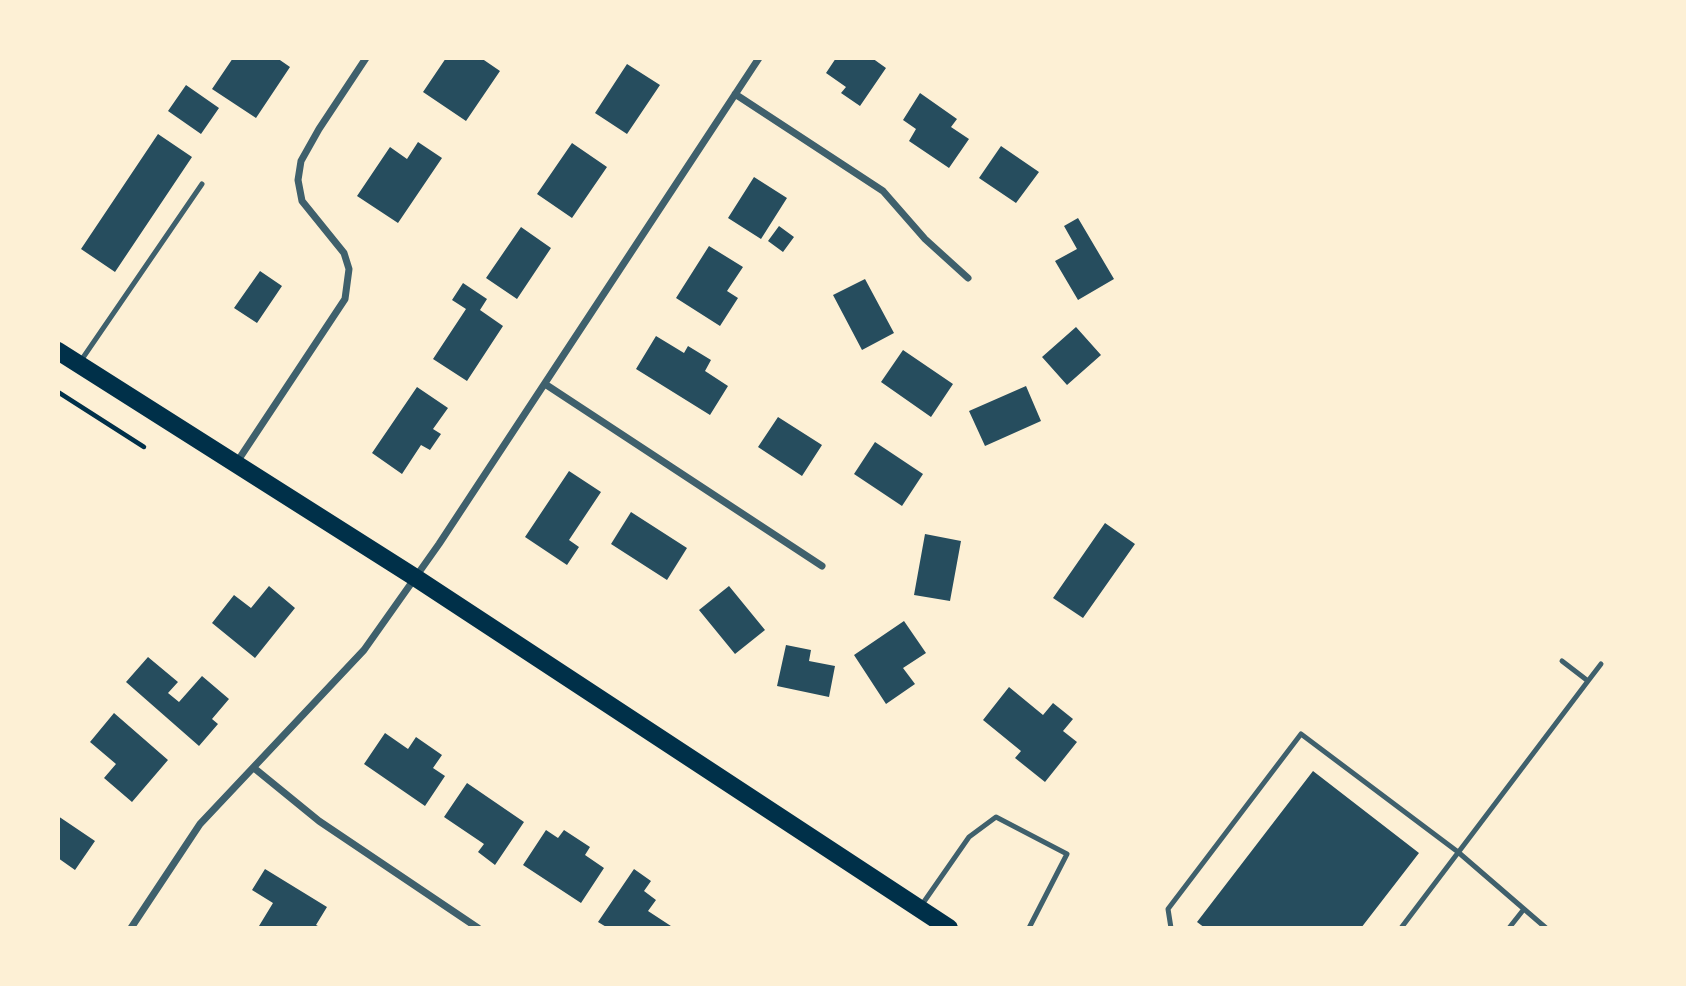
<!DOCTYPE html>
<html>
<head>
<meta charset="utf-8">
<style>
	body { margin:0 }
	#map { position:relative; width:1686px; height:986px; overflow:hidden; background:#fdf0d5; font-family:Commissioner,sans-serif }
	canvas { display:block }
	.frame { position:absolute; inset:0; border:60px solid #fdf0d5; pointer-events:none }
</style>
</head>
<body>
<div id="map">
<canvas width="1686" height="986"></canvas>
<div class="frame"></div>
</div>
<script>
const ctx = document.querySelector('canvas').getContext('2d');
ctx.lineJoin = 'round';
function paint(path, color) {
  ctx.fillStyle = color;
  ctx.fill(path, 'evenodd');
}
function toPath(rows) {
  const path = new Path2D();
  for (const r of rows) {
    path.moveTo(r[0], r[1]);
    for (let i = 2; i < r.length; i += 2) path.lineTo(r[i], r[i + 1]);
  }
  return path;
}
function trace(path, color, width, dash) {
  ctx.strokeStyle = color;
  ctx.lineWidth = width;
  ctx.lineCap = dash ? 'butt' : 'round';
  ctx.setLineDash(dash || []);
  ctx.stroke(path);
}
const building = toPath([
	[233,58,277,58,290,67,256,118,212,89],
	[446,58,481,58,500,71,466,121,423,92],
	[836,58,872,58,886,68,860,106,841,93,846,87,826,73],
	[627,64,660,85,627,134,595,113],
	[186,85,219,108,201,134,168,111],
	[920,93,957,119,951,127,969,139,949,168,909,141,916,129,903,120],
	[158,134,192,157,115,272,81,249],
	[418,142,442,158,398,223,357,196,390,147,407,159],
	[572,143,607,167,572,218,537,194],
	[1001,146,1039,172,1016,203,979,178],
	[754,177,787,198,761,239,728,218],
	[1078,218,1114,279,1078,300,1055,261,1077,249,1064,226],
	[779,226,794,237,783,252,768,241],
	[521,227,551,248,517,299,486,278],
	[709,246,743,267,727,291,738,298,720,326,676,298],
	[260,271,282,286,257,323,234,308],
	[865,279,894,333,862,350,833,295],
	[463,283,487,299,480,310,503,326,467,381,433,359,466,309,452,300],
	[1076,327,1101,355,1067,385,1042,357],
	[656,336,684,353,688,346,711,360,705,371,728,386,710,415,636,369],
	[903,350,953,384,931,417,881,382],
	[1026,386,1041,421,985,446,969,411],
	[417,387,448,408,433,429,441,434,430,450,421,445,402,474,372,453],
	[778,417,822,445,802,476,758,447],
	[875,442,923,474,902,506,854,474],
	[569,471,601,492,569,540,579,547,567,565,525,537],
	[631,512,687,548,667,580,611,544],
	[1105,523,1135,544,1083,618,1053,598],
	[925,534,961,541,950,601,914,595],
	[269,586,295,608,255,658,212,623,234,595,251,608],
	[729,586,765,630,735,654,699,610],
	[904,621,926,653,903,668,915,684,886,704,854,655],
	[786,645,811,650,809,661,835,666,829,697,777,686],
	[148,657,178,682,168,693,179,702,202,676,229,699,212,719,218,724,199,746,126,682],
	[1009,687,1043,715,1053,703,1073,719,1063,731,1077,742,1045,782,1015,758,1021,751,983,720],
	[114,713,168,760,132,802,104,778,116,764,90,742],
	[385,733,408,749,416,737,442,755,433,768,445,776,425,806,364,764],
	[1313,771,1419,853,1361,928,1205,928,1197,922],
	[467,783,524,822,495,865,478,852,484,844,444,817],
	[58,816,95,841,75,870,58,858],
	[546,830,558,838,564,830,590,847,585,855,604,868,581,903,523,865],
	[265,869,327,907,316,925,322,928,262,928,259,926,273,903,252,890],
	[634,869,651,881,644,891,656,900,648,911,674,928,608,928,598,922]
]);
const path = toPath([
	[58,392,144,447]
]);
const service = toPath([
	[80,362,202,184],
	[1588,681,1601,664],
	[921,906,969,837,996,817,1067,854,1029,928],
	[1171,928,1168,909,1301,734,1458,852,1546,928],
	[1401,928,1588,681,1562,661],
	[1509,928,1524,909]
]);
const minor = toPath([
	[735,94,883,191,925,239,968,278],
	[545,384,822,566],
	[237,462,345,299,349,269,344,253,302,201,298,180,301,161,319,129,366,58],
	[254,768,319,821,478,928],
	[131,928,200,824,364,650,439,544,759,58]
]);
const primary = toPath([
	[58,351,416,578,949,928]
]);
paint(building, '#264d5e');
trace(path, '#003049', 4.5);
trace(service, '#3f606c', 5);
trace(minor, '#3f606c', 7);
trace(primary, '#003049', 18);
</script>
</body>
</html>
